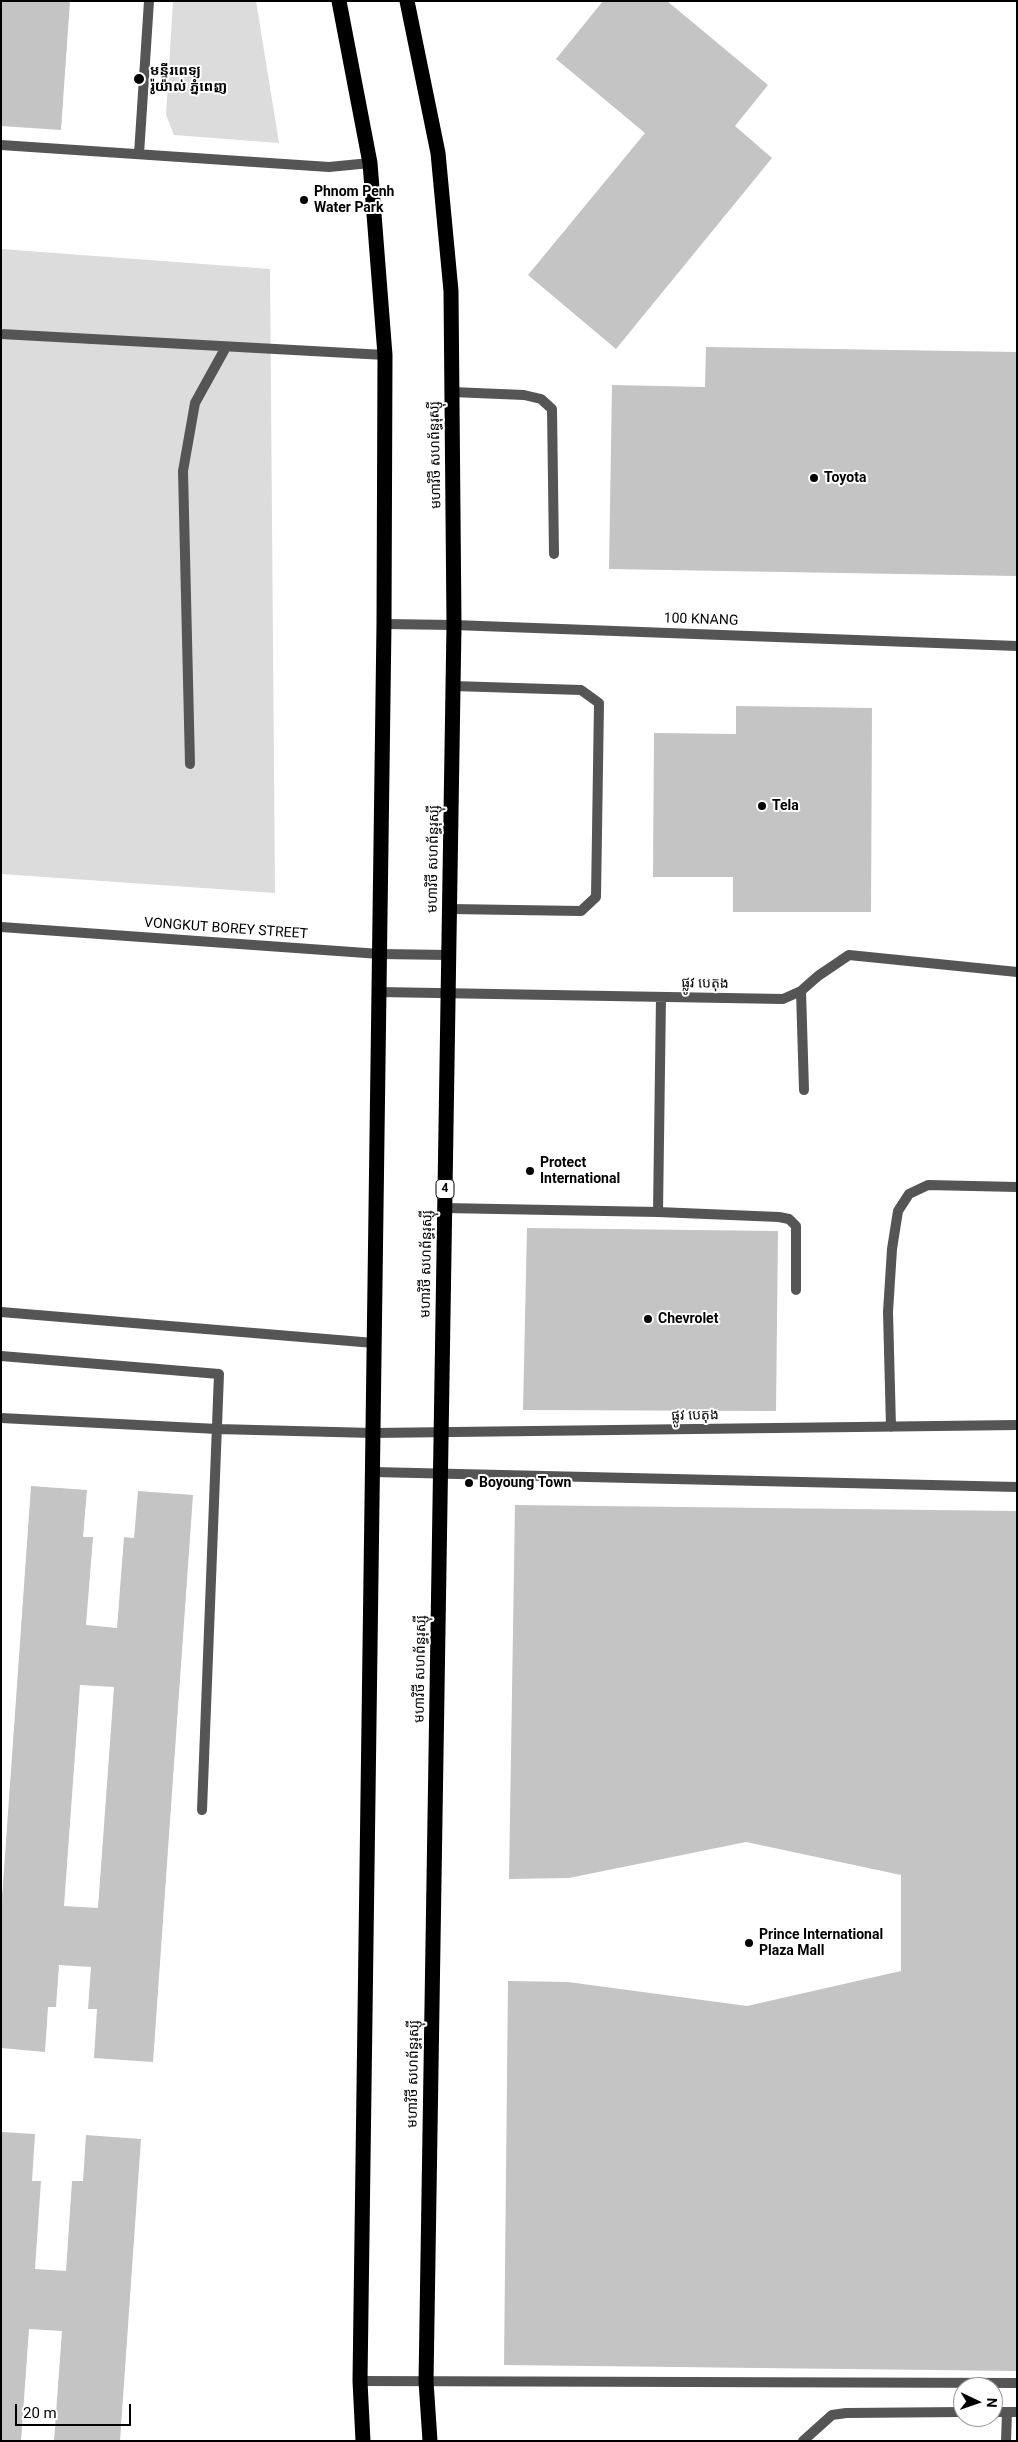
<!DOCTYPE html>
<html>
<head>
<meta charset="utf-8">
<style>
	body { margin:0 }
	#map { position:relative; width:1018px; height:2442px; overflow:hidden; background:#fff; font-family:Roboto,sans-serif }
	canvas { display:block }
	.frame { position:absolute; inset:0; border:2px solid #000; pointer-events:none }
	.north { position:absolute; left:953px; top:2377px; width:50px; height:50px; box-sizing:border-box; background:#fff; border:1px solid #999; border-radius:50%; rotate:93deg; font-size:14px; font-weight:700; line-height:20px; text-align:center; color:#000 }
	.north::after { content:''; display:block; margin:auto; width:18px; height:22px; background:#000; clip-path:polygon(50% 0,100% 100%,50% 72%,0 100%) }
	.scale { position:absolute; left:15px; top:2404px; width:116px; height:22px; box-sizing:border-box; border:2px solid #000; border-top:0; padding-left:6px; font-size:15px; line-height:18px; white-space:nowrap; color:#000; -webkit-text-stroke:4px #fff; paint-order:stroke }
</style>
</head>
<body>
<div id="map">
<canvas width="1018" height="2442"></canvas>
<div class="frame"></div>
<div class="north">N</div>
<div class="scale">20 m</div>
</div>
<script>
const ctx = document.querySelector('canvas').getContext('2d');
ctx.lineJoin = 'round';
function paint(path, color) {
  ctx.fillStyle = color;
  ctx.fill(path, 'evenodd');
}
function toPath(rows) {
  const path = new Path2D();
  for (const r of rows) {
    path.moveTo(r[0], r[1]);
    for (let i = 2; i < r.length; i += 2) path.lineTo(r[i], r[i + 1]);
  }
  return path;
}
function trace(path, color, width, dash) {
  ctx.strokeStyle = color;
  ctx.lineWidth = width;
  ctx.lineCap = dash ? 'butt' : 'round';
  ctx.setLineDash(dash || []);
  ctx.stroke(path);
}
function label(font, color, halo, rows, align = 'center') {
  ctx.font = font + ' Roboto,"Noto Sans Khmer",sans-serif';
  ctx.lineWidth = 4;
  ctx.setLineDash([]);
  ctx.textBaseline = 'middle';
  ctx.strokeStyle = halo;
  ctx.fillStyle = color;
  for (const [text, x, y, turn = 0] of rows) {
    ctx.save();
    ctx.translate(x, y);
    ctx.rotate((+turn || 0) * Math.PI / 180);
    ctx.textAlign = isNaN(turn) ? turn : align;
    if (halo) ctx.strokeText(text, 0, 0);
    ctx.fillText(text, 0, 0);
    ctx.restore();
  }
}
const green = toPath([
	[173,1,256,1,279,143,174,135,166,115],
	[1,249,270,269,275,893,1,874]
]);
const building = toPath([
	[1,1,70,1,61,130,1,126],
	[603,1,667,1,768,85,735,126,772,158,616,349,528,275,645,133,556,59],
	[706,347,1017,352,1017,576,609,569,612,385,705,387],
	[736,706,872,708,871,912,733,912,733,877,653,877,654,733,736,734],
	[527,1228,778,1231,776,1411,523,1410],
	[31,1486,87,1490,83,1537,93,1537,86,1625,117,1628,124,1537,134,1538,138,1491,193,1495,153,2062,94,2058,97,2009,88,2009,91,1967,59,1965,56,2007,48,2007,45,2052,1,2048,1,1912],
	[80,1685,114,1687,98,1908,64,1906],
	[515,1505,1017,1511,1017,2371,504,2365,508,1981,568,1982,747,2006,901,1971,901,1875,746,1842,569,1878,509,1879],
	[1,2132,35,2134,32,2181,41,2181,35,2269,66,2271,72,2181,83,2181,86,2135,141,2139,120,2441,54,2441,62,2331,29,2329,21,2441,1,2441]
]);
const lane = toPath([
	[1,145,329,167,370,163],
	[139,154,149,1],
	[1,334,385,355],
	[452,392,524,395,541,399,552,409,554,554],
	[190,764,183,471,195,403,226,347],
	[450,909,581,911,596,897,599,703,581,690,453,686],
	[1,927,380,954],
	[444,1208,658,1212,779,1217,789,1219,796,1226,796,1290],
	[1,1312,374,1343],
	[1,1356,219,1374,202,1810],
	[1,1418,217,1429,373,1433],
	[373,1472,1017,1487],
	[360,2381,1017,2383],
	[993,2412,1017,2412],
	[803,2441,832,2415,846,2413,963,2412],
	[1006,2441,1007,2412]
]);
const street = toPath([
	[384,624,454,625,1017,646],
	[380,954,449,955],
	[801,991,804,1090],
	[379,992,783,999,801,991,818,976,849,955,1017,972],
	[658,1212,661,997],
	[891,1427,888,1312,892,1249,898,1211,909,1194,928,1185,1017,1187],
	[373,1433,1017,1425]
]);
const highway = toPath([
	[339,1,370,163,385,355,384,624,360,2381,363,2441],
	[407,1,438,153,451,291,454,625,426,2381,430,2441]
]);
const markers = [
	[139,79,6,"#000"],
	[304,200,5,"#000"],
	[814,478,5,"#000"],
	[762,806,5,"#000"],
	[530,1171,5,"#000"],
	[648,1319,5,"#000"],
	[469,1483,5,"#000"],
	[749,1943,5,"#000"]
];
const shields = [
	[445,1189,18]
];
const shieldNames = [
	["4",445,1189]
];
const poiNames = [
	["មន្ទីរពេទ្យ",150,71],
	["រ៉ូយ៉ាល់ ភ្នំពេញ",150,87],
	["Phnom Penh",314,192],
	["Water Park",314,208],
	["Toyota",824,478],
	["Tela",772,806],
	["Protect",540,1163],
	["International",540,1179],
	["Chevrolet",658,1319],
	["Boyoung Town",479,1483],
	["Prince International",759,1935],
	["Plaza Mall",759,1951]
];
const streetNames = [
	["មហាវិថី សហព័ន្ធរុស្ស៊ី",436,455,-91],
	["100 KNANG",701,620,2],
	["មហាវិថី សហព័ន្ធរុស្ស៊ី",434,859,-89],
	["VONGKUT BOREY STREET",226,929,4],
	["ផ្លូវ បេតុង",705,984,1],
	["មហាវិថី សហព័ន្ធរុស្ស៊ី",427,1264,-89],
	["ផ្លូវ បេតុង",695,1416,-1],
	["មហាវិថី សហព័ន្ធរុស្ស៊ី",421,1669,-89],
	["មហាវិថី សហព័ន្ធរុស្ស៊ី",414,2074,-89]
];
paint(green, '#dcdcdc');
paint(building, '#c4c4c4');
trace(lane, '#555', 10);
trace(street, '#555', 10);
trace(highway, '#000', 15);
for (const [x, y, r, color] of markers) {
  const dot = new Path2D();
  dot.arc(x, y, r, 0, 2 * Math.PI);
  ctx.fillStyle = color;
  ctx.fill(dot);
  trace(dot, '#fff', 2);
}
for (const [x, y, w] of shields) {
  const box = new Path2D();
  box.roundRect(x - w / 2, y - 9.5, w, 19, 4);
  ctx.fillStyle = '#fff';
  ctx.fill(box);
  trace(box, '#000', 1);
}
label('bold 12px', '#000', null, shieldNames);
label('bold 14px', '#000', '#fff', poiNames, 'left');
label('14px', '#000', '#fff', streetNames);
</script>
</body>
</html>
